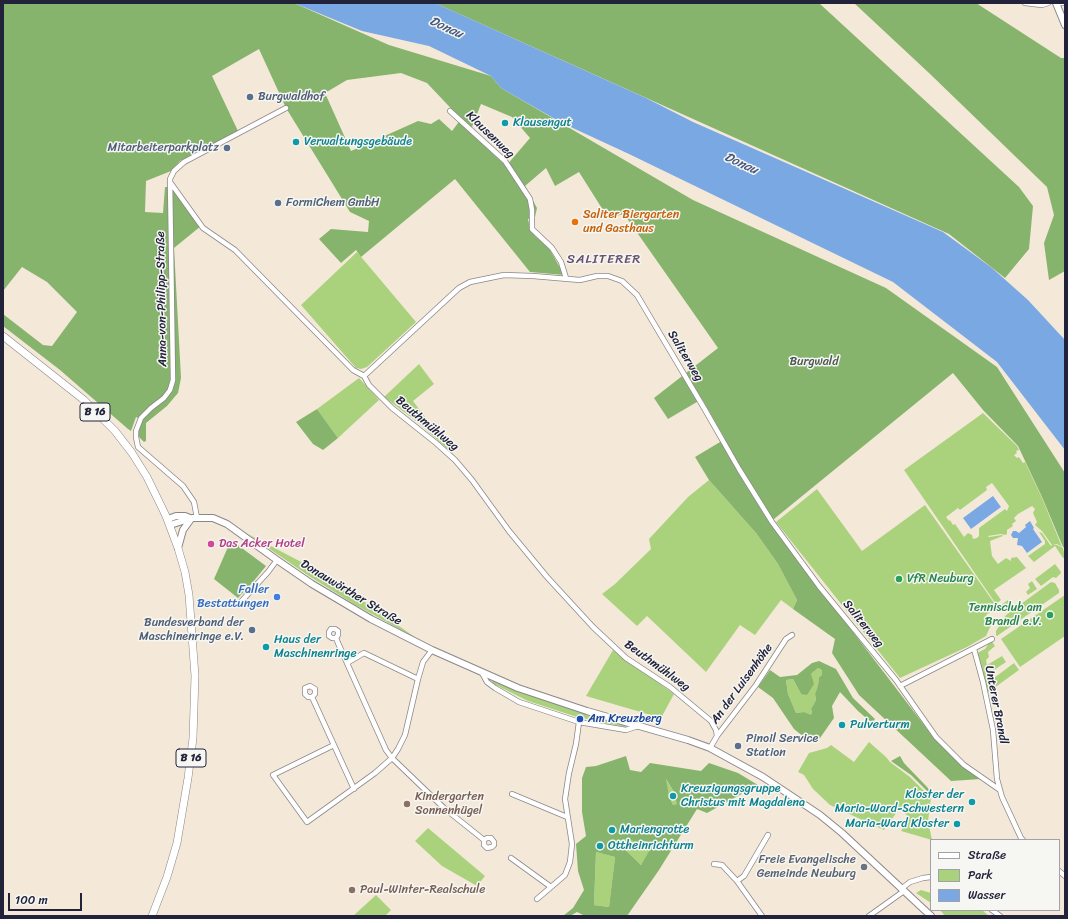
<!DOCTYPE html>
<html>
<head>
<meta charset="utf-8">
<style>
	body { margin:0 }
	#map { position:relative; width:1068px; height:919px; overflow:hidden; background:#f4e9d8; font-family:Sriracha,sans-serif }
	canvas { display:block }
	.frame { position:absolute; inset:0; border:4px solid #22223b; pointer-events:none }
	.legend { position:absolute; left:930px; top:839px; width:130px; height:72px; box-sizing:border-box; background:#f6f6f2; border:1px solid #a1a1a9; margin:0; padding:5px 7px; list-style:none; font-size:12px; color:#22223b }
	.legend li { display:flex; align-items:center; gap:8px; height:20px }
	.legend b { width:20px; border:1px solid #a1a1a9 }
	.scale { position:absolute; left:8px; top:893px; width:74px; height:18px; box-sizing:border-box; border:2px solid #22223b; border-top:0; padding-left:5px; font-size:12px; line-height:14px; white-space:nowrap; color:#22223b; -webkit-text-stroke:3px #f6f6f2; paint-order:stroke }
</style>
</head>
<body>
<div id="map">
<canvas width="1068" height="919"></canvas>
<div class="frame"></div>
<ul class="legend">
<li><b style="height:5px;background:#fff"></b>Straße</li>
<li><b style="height:11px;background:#aad27d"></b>Park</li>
<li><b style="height:11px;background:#79a8e3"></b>Wasser</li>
</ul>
<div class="scale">100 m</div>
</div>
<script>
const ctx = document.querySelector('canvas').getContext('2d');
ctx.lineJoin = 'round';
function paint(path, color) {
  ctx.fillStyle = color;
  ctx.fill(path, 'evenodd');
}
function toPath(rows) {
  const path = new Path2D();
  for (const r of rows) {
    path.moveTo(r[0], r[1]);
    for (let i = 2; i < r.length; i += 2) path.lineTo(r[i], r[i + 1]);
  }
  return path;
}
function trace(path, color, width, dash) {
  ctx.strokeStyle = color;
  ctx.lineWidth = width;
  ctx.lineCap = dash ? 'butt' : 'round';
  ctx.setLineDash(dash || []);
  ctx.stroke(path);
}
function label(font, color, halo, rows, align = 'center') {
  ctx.font = font + ' Sriracha,sans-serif';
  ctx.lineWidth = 3;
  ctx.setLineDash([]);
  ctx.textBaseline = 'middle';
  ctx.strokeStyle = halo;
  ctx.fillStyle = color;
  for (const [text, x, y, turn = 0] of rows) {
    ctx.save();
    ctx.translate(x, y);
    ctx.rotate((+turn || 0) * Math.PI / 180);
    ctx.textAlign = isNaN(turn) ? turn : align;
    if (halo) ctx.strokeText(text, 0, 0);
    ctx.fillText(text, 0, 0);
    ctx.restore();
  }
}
const green = toPath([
	[357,252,416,322,367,367,361,369,356,368,301,305],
	[419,364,434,384,413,401,454,455,420,424,384,397],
	[359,378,379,400,338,438,317,409],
	[983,413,1017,446,1019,450,1016,451,1017,453,1014,455,1017,458,1019,457,1023,463,1025,462,1042,498,1062,547,1057,544,1053,545,1057,545,1063,548,1065,557,1063,558,1055,546,1034,562,1028,556,1045,544,1045,541,1039,532,1042,533,1051,546,1052,545,1042,531,1035,525,1037,522,1033,513,1035,509,1032,506,1018,514,1014,518,1016,521,1012,524,1013,526,1007,530,1007,534,1005,535,1001,534,988,536,989,537,1002,535,1003,536,990,541,992,556,998,564,1006,558,1011,561,1011,558,1017,557,1026,568,994,590,1001,600,996,604,904,470],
	[992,483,1009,506,1007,511,1005,509,979,528,979,536,977,538,973,539,972,535,968,533,964,537,955,524,953,525,950,520,949,521,946,517,958,508,960,510,987,490,986,487],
	[709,480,756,533,778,564,797,600,793,609,781,600,755,635,740,625,706,672,647,616,637,626,602,594,615,584,651,549,649,539,688,497],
	[817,489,862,551,925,505,997,607,986,615,992,623,986,636,967,647,900,678,776,522],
	[248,534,326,575,419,640,354,604,309,576],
	[1055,564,1061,572,1061,573,1056,578,1053,577,1041,586,1035,579],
	[1032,581,1037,589,1028,595,1026,592,1030,588,1028,584],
	[1051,582,1055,583,1059,590,1059,593,997,636,996,635,996,631,1006,615],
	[1065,595,1065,636,1020,667,1001,639],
	[1008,600,1012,607,1006,612,1001,605],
	[991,640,995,646,988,652,989,657,986,660,987,665,1002,656,1006,662,988,674,990,681,1014,663,1019,670,987,693,977,653,985,649],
	[613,650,674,694,661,718,586,696],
	[818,668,822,670,822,675,819,677,818,685,815,694,816,700,811,709,812,712,811,716,804,712,796,713,788,694,786,680,793,679,801,694,811,674],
	[493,680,580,712,626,725,626,727,577,717,528,701,492,683],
	[869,742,886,757,890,762,910,777,931,798,928,821,932,840,901,831,909,817,899,809,884,830,830,805,813,789,804,775,798,772,809,753,827,748,831,745,854,762],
	[665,778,674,792,678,804,673,805,669,796],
	[428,828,485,876,477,886,442,866,415,841],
	[626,839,653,846,641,865,616,841],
	[596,852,615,857,609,907,594,905],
	[921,890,931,893,931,903,916,893],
	[376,895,391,910,385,916,353,916],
	[940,910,982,910,989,916,945,916]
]);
const forest = toPath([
	[3,3,294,3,389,45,491,76,501,88,693,200,886,288,997,367,1065,473,1065,548,1063,547,1042,497,1018,446,983,410,953,373,774,519,773,519,769,522,934,738,981,779,951,781,859,695,832,653,835,639,793,609,797,600,778,564,756,533,709,480,695,457,725,439,702,399,668,419,654,398,718,348,624,214,608,218,579,172,555,186,546,168,525,186,537,208,535,217,528,219,530,228,535,236,549,248,564,275,530,272,455,179,361,257,356,250,341,263,319,239,331,229,368,232,369,221,350,212,286,108,259,49,212,76,238,131,180,161,171,171,146,181,145,212,163,213,165,187,172,187,201,226,174,248,181,378,178,393,167,406,146,423,146,441,144,442,139,437,138,434,139,425,142,420,136,417,131,431,128,429,60,370,3,326,3,314,43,345,52,346,77,312,47,282,22,267,3,291],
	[401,73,427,83,461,119,452,131,439,119,431,124,418,121,351,151,325,93,347,80],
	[481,104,512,117,530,138,506,166,470,132],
	[435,3,819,3,1019,187,1033,206,1029,249,1005,278,949,234],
	[854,3,976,3,1061,58,1065,58,1065,271,1049,280,1044,243,1054,215,1047,187,929,73],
	[317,409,338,438,323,450,313,444,296,422],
	[231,540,266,566,253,582,238,598,214,579],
	[819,661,836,669,853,698,875,719,872,723,858,711,840,692,832,706,834,718,820,738,810,742,794,729,773,698,758,687,770,670,780,677,797,675,812,663],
	[818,668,822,670,822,675,819,677,818,685,815,694,816,700,811,709,812,712,811,715,804,712,796,713,788,694,786,680,793,679,801,694,807,695,814,684,811,674],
	[626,756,630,770,641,772,650,763,701,771,709,763,738,773,758,785,707,813,697,809,659,870,627,916,585,916,577,912,570,916,563,916,573,908,584,890,578,871,576,844,586,836,582,812,582,778,586,767,596,766],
	[666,779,674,792,677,804,673,805,669,796],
	[626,839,652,846,641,865,616,841],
	[596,852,615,857,609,907,594,905],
	[900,756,904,763,927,787,931,792,932,797,927,791,911,775,891,761]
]);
const water = toPath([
	[294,3,435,3,646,98,693,122,943,232,992,268,1028,300,1065,340,1065,450,997,362,893,282,629,154,562,123,501,88,491,76,429,46,362,31],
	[993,496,1001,507,971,529,963,518],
	[1030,521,1034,528,1033,529,1042,542,1027,553,1022,546,1017,545,1018,538,1013,538,1011,535,1013,531,1016,531,1019,533,1026,527,1025,525]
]);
const street = toPath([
	[1025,3,1042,5,1048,3],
	[1060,3,1065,3],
	[450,111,505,161,530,199,532,210,532,229,552,248,561,262,566,278],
	[170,182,203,228,235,250,353,370,364,376,369,385,392,408,436,443,455,460,472,480,509,531,547,577,593,627,626,658,670,687,711,721,716,730,717,736],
	[364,376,459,288,470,282,504,275,533,276,580,280,597,276,608,276,622,281,637,295,704,408,739,469,772,522,819,586,896,680,936,737,964,765,1000,790],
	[197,518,194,502,183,486,138,447,136,437,136,431,141,418,151,408,164,398,170,390,173,380,170,179,174,171,184,162,286,108],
	[238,605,268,572,277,560],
	[336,638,332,638,329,636,329,632,331,629,335,629,338,631,338,635,336,638,338,643,386,750,392,758,444,808,484,840,484,845,487,848,492,847,494,845,494,842,491,838,487,838,484,840],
	[974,649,983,682,993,730,997,779,1000,790,1002,797,1021,838,1023,840],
	[347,663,364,653,418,679],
	[482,673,487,682,495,688,519,702,579,722,626,730,638,726],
	[900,686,992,639],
	[312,697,308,697,305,694,305,688,310,686,315,689,315,694,312,697,354,789],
	[334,745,273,775,307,822,375,773,392,758,398,749,405,735,418,679,423,662,432,650],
	[710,748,717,736,756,685,786,639,792,635],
	[512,794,567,817],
	[511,858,551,887],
	[714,864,722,865,737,881,762,916],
	[1059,871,1065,876],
	[737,881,744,876,768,835],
	[901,889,910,882,923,878,931,877],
	[537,899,565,875,570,862,572,844,565,799,569,773,576,744,579,722],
	[992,910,1000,916],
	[869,916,904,891]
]);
const secondary = toPath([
	[1056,3,1065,25],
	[168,519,176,516,185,516,190,518],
	[170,525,192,518,213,518,227,524,277,560,312,584,371,619,432,650,518,688,587,711,688,740,710,748,763,777,820,815,842,833,931,916],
	[178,548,183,530,191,519]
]);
const primary = toPath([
	[3,336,84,400,115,431,132,453,147,477,166,516,178,548,185,572,189,595,195,676,193,738,188,778,177,843,167,877,152,916]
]);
const markers = [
	[250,97,4,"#5c6f8a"],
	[505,123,4,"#0f9aa8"],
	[296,142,4,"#0f9aa8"],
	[227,148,4,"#5c6f8a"],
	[278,203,4,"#5c6f8a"],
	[575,222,4,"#e8710a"],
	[211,544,4,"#d1479c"],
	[899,579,4,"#2e9e5b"],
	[277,597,4,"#3f7fe0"],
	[1050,615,4,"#2e9e5b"],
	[252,630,4,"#5c6f8a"],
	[266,647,4,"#0f9aa8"],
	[580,719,4,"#1a4fb4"],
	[842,725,4,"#0f9aa8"],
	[738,746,4,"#5c6f8a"],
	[673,796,4,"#0f9aa8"],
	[972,802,4,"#0f9aa8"],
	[407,804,4,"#8d6e63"],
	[957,824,4,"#0f9aa8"],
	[612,830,4,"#0f9aa8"],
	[600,846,4,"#0f9aa8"],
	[864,867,4,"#6b7280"],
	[352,890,4,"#8d6e63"]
];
const shields = [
	[95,412,30],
	[191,758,30]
];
const shieldNames = [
	["B 16",95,412],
	["B 16",191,758]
];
const serviceNames = [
	["Burgwaldhof",258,97],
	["Mitarbeiterparkplatz",219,148,"right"],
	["FormiChem GmbH",286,203],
	["Bundesverband der",244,623,"right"],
	["Maschinenringe e.V.",244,637,"right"],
	["Pinoil Service",746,739],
	["Station",746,753]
];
const cultureNames = [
	["Klausengut",513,123],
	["Verwaltungsgebäude",304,142],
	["Haus der",274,640],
	["Maschinenringe",274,654],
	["Pulverturm",850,725],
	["Kreuzigungsgruppe",681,789],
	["Christus mit Magdalena",681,803],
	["Kloster der",964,795,"right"],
	["Maria-Ward-Schwestern",964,809,"right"],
	["Maria-Ward Kloster",949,824,"right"],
	["Mariengrotte",620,830],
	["Ottheinrichturm",608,846]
];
const streetNames = [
	["Klausenweg",490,135,44],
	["Anna-von-Philipp-Straße",162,299,-91],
	["Saliterweg",685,356,59],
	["Beuthmühlweg",427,424,40],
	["Donauwörther Straße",351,593,31],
	["Saliterweg",863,624,51],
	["Beuthmühlweg",657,666,36],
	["An der Luisenhöhe",742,684,-54],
	["Unterer Brandl",996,705,79]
];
const foodNames = [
	["Saliter Biergarten",583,215],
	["und Gasthaus",583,229]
];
const parkNames = [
	["Burgwald",814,362]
];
const hotelNames = [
	["Das Acker Hotel",219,544]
];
const leisureNames = [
	["VfR Neuburg",907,579],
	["Tennisclub am",1042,608,"right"],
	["Brandl e.V.",1042,622,"right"]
];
const shopNames = [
	["Faller",269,590],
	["Bestattungen",269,604]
];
const transitNames = [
	["Am Kreuzberg",588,719]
];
const educationNames = [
	["Kindergarten",415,797],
	["Sonnenhügel",415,811],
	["Paul-Winter-Realschule",360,890]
];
const worshipNames = [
	["Freie Evangelische",856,860],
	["Gemeinde Neuburg",856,874]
];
const waterNames = [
	["Donau",446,28,25],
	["Donau",741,164,25]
];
const neighbourhoodNames = [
	["SALITERER",604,260]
];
paint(green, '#aad27d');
paint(forest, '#87b46c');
paint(water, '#79a8e3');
trace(street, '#8b868a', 6);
trace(secondary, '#8b868a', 8);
trace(primary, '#8b868a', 8);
trace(street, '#fff', 4.5);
trace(secondary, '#fff', 6);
trace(primary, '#fff', 7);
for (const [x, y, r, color] of markers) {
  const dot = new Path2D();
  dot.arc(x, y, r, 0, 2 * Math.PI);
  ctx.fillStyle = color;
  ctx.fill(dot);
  trace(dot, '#f6f6f2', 1.5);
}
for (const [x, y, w] of shields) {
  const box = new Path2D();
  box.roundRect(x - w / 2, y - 9, w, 18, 3);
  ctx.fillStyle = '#f6f6f2';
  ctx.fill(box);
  trace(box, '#22223b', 1);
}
label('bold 11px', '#22223b', null, shieldNames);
label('12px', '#4e5e75', '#f6f6f2', serviceNames, 'left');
label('12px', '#0d838f', '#f6f6f2', cultureNames, 'left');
label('12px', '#22223b', '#f6f6f2', streetNames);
label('12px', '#c56008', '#f6f6f2', foodNames, 'left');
label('12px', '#4b574f', '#f6f6f2', parkNames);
label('12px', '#b23c85', '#f6f6f2', hotelNames, 'left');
label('12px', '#27864d', '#f6f6f2', leisureNames, 'left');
label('12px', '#366cbe', '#f6f6f2', shopNames, 'right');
label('12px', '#164399', '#f6f6f2', transitNames, 'left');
label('12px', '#785e54', '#f6f6f2', educationNames, 'left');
label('12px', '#5b616d', '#f6f6f2', worshipNames, 'right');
label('italic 13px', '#45587e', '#f6f6f2', waterNames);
ctx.letterSpacing = '1px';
label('13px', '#685170', '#f6f6f2', neighbourhoodNames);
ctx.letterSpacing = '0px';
</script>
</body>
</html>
